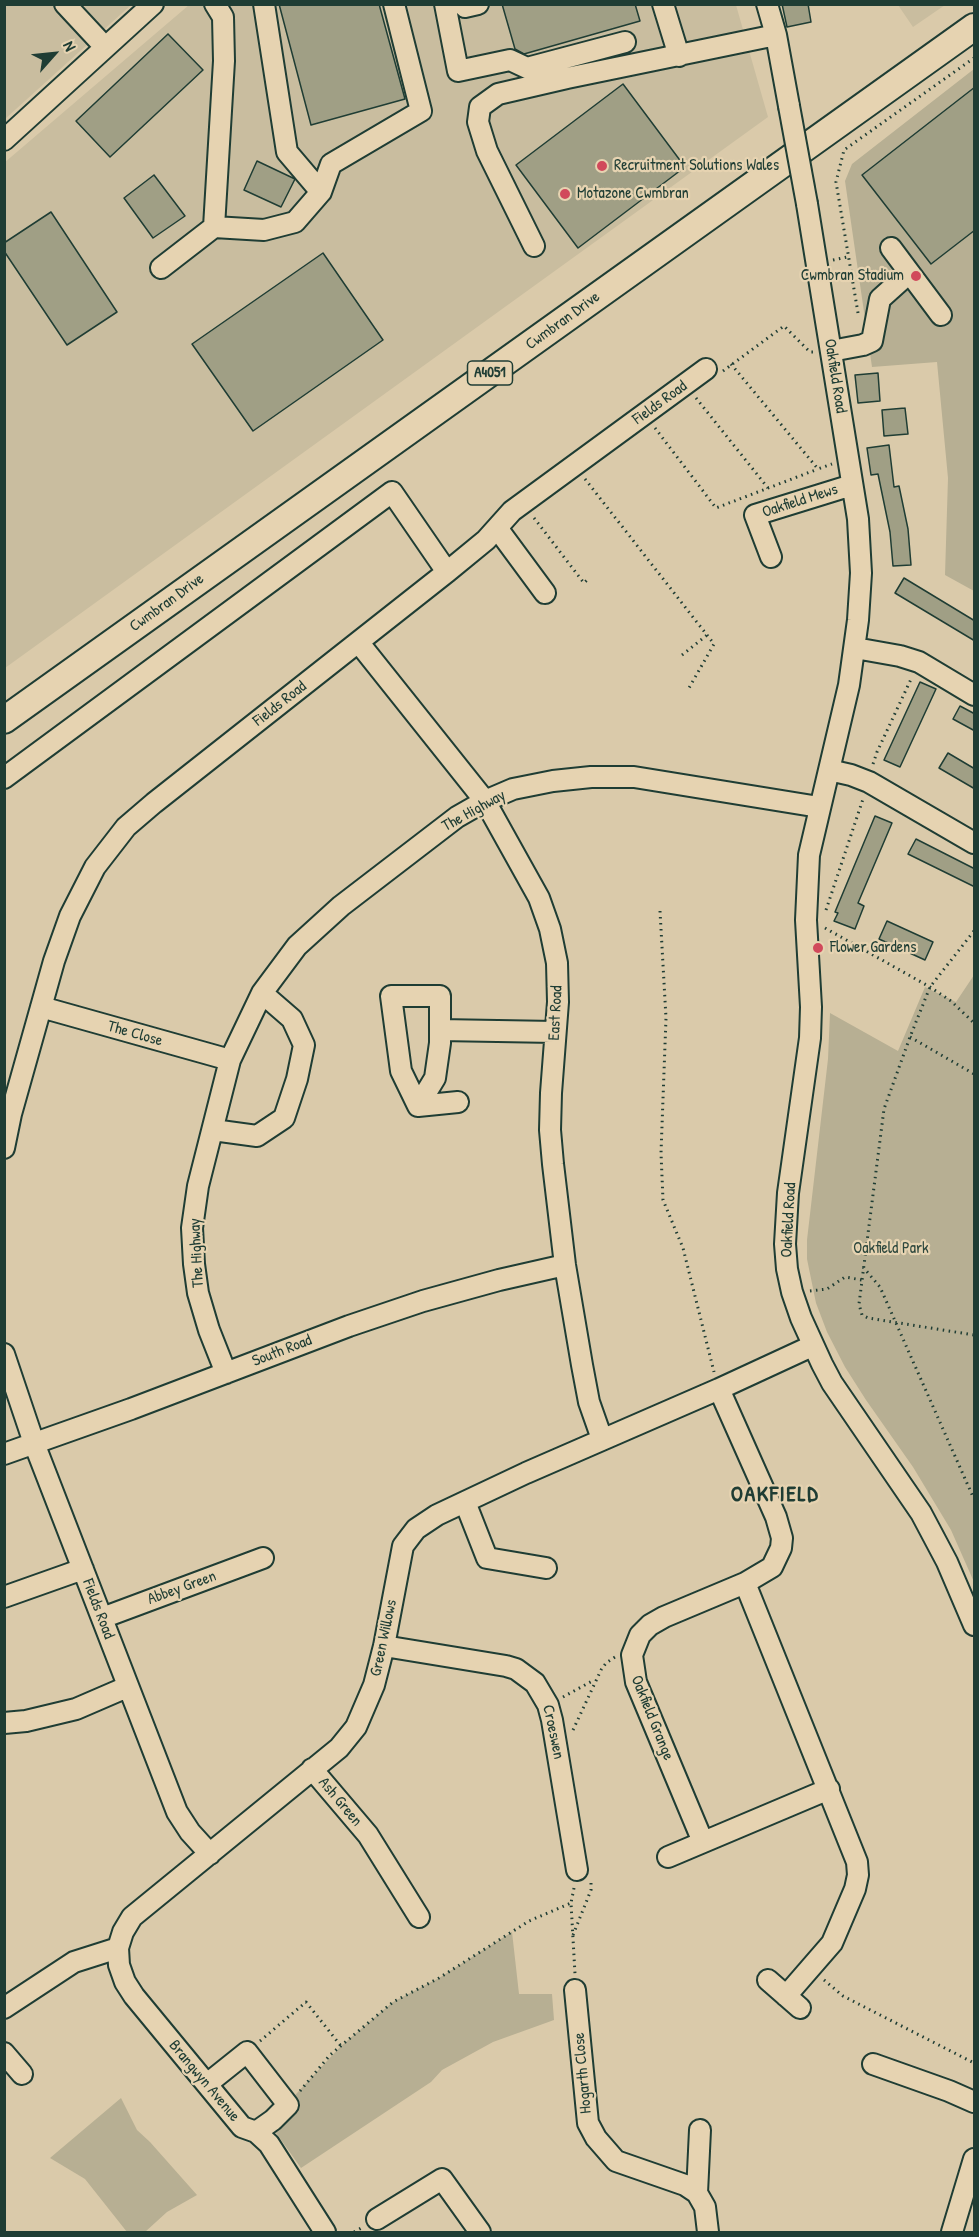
<!DOCTYPE html>
<html>
<head>
<meta charset="utf-8">
<style>
	body { margin:0 }
	#map { position:relative; width:979px; height:2237px; overflow:hidden; background:#dacaaa; font-family:"Patrick Hand",sans-serif }
	canvas { display:block }
	.frame { position:absolute; inset:0; border:6px solid #1f3d34; pointer-events:none }
	.north { position:absolute; left:24px; top:24px; width:60px; height:60px; -webkit-text-stroke:4px #e6d3b1; paint-order:stroke; rotate:63deg; font-size:16px; font-weight:700; line-height:24px; text-align:center; color:#1f3d34 }
	.north::after { content:''; display:block; margin:auto; width:21px; height:27px; background:#1f3d34; clip-path:polygon(50% 0,100% 100%,50% 72%,0 100%) }
</style>
</head>
<body>
<div id="map">
<canvas width="979" height="2237"></canvas>
<div class="frame"></div>
<div class="north">N</div>
</div>
<script>
const ctx = document.querySelector('canvas').getContext('2d');
ctx.lineJoin = 'round';
function paint(path, color) {
  ctx.fillStyle = color;
  ctx.fill(path, 'evenodd');
}
function toPath(rows) {
  const path = new Path2D();
  for (const r of rows) {
    path.moveTo(r[0], r[1]);
    for (let i = 2; i < r.length; i += 2) path.lineTo(r[i], r[i + 1]);
  }
  return path;
}
function trace(path, color, width, dash) {
  ctx.strokeStyle = color;
  ctx.lineWidth = width;
  ctx.lineCap = dash ? 'butt' : 'round';
  ctx.setLineDash(dash || []);
  ctx.stroke(path);
}
function label(font, color, halo, rows, align = 'center') {
  ctx.font = font + ' "Patrick Hand",sans-serif';
  ctx.lineWidth = 4.5;
  ctx.setLineDash([]);
  ctx.textBaseline = 'middle';
  ctx.strokeStyle = halo;
  ctx.fillStyle = color;
  for (const [text, x, y, turn = 0] of rows) {
    ctx.save();
    ctx.translate(x, y);
    ctx.rotate((+turn || 0) * Math.PI / 180);
    ctx.textAlign = isNaN(turn) ? turn : align;
    if (halo) ctx.strokeText(text, 0, 0);
    ctx.fillText(text, 0, 0);
    ctx.restore();
  }
}
const built = toPath([
	[5,5,131,5,5,119],
	[189,5,736,5,768,117,5,668,4,163],
	[898,5,945,5,913,27]
]);
const green = toPath([
	[974,69,974,591,945,575,948,478,937,362,872,367,845,181,852,164],
	[974,975,974,1582,951,1530,913,1467,866,1400,845,1367,827,1332,816,1303,807,1259,807,1240,828,1059,830,1013,898,1051,925,987,956,1002],
	[512,1932,519,1994,552,1994,554,2020,493,2042,442,2070,431,2082,301,2168,269,2123,341,2046,393,2002,439,1978],
	[121,2098,137,2130,150,2142,197,2195,167,2212,145,2232,127,2232,85,2179,50,2158]
]);
const building = toPath([
	[279,4,379,4,405,99,311,125,279,4],
	[502,4,635,4,640,21,524,54,515,49,502,4],
	[782,4,808,4,811,22,787,27,782,4],
	[168,34,203,70,110,157,76,121,168,34],
	[623,84,685,167,578,248,516,165,623,84],
	[975,87,975,230,931,264,862,175,975,87],
	[257,161,295,179,281,207,244,190,257,161],
	[154,175,185,216,153,238,124,198,154,175],
	[51,212,117,312,67,345,4,251,4,243,51,212],
	[323,253,383,340,253,431,192,344,323,253],
	[878,373,880,401,858,403,855,375,878,373],
	[905,408,908,434,884,436,882,410,905,408],
	[889,445,894,487,899,486,908,529,911,565,893,566,890,532,878,474,871,475,867,448,889,445],
	[904,578,975,621,975,641,895,593,904,578],
	[920,682,936,689,900,767,884,760,920,682],
	[960,706,975,714,975,731,953,719,960,706],
	[948,753,975,769,975,789,939,768,948,753],
	[875,816,892,823,858,903,864,906,855,929,834,921,838,913,835,912,875,816],
	[916,839,975,869,975,887,908,854,916,839],
	[887,921,933,942,925,960,879,939,887,921]
]);
const path = toPath([
	[833,260,847,257],
	[858,313,836,182,844,150,974,58],
	[731,364,818,469,832,464],
	[723,371,784,326,810,352,814,352],
	[696,398,768,488],
	[655,428,716,508,818,469],
	[585,479,714,644,689,688],
	[534,518,584,583,589,578],
	[682,655,707,635],
	[873,764,877,752,912,677],
	[826,910,863,799],
	[660,911,666,1018,661,1153,663,1200,683,1248,714,1372],
	[825,928,930,987,951,1001,974,1023],
	[974,931,930,987,910,1037,884,1109,859,1304,862,1315,868,1318,974,1335],
	[910,1037,974,1074],
	[863,1267,880,1287,974,1499],
	[810,1291,827,1289,845,1277,862,1280],
	[563,1697,594,1680],
	[573,1730,601,1670,606,1663,615,1657],
	[574,1888,571,1903,575,1974],
	[573,1935,591,1890,591,1882],
	[824,1980,843,1996,974,2063],
	[260,2041,306,2002,341,2046],
	[300,2091,330,2055,393,2002,439,1978,529,1921,571,1903],
	[354,2232,363,2227]
]);
const minor = toPath([
	[65,4,105,47],
	[264,4,287,152,321,192],
	[445,4,458,71,510,60,527,68,625,42],
	[464,4,465,7,478,4],
	[663,4,679,56],
	[767,4,776,35,789,106],
	[4,140,153,4],
	[807,204,858,519,861,573,858,620,849,685,809,855,806,920,811,1007,810,1038,788,1193,785,1244,787,1269,792,1292,801,1318,822,1364,832,1383,921,1513,947,1562,974,1625],
	[214,227,264,230,295,222,321,192,331,164,421,111,394,4],
	[534,246,487,151,478,122,480,107,498,94,567,78,776,35],
	[891,248,941,315],
	[161,268,214,227,224,61,223,17,215,4],
	[831,351,863,345,872,341,880,299,909,273],
	[497,528,545,593],
	[771,557,755,515,852,485],
	[359,643,485,801,539,898,550,929,557,963,558,1002,551,1093,550,1130,553,1164,565,1265,582,1365,589,1402,602,1439],
	[855,648,900,656,919,662,974,695],
	[829,770,851,775,869,782,974,843],
	[4,778,392,492,447,572],
	[41,1007,230,1060],
	[440,1030,555,1032],
	[418,1106,435,1078,440,1043,440,996,391,996,401,1071,418,1106,458,1102],
	[213,1130,257,1136,284,1118,297,1079,304,1045,292,1019,262,993],
	[4,1148,11,1114,54,961,70,916,95,867,126,827,154,803,447,572,486,540,512,511,706,369],
	[4,1354,34,1443,177,1812,190,1832,210,1854],
	[226,1373,209,1330,198,1293,194,1264,192,1228,198,1186,230,1060,262,993,297,946,341,906,457,817,485,801,513,789,553,781,591,777,634,777,819,807],
	[719,1389,776,1517,782,1538,781,1548,772,1567,745,1583,857,1862,858,1875,855,1889,832,1943,786,1996],
	[4,1454,131,1409,349,1326,423,1301,499,1280,565,1265],
	[465,1502,487,1558,546,1568],
	[4,1597,83,1569],
	[102,1618,263,1558],
	[384,1646,506,1666,516,1669,535,1683,548,1705,552,1720,577,1870],
	[4,1723,26,1721,76,1709,127,1687],
	[312,1769,368,1835,419,1917],
	[703,1842,636,1682,632,1655,640,1635,650,1625,664,1617,745,1583],
	[668,1857,829,1789],
	[118,1948,119,1965,125,1982,134,1996,242,2127,256,2132,269,2144,325,2232],
	[768,1980,800,2008],
	[575,1990,588,2123,596,2138,616,2161,685,2185,697,2193,705,2207,708,2232],
	[4,2008,74,1962,118,1948,123,1932,132,1917,339,1748,356,1727,374,1685,384,1646,403,1546,416,1529,437,1515,526,1473,719,1389,812,1346],
	[4,2053,22,2074],
	[873,2064,949,2091,974,2102],
	[207,2084,247,2052,288,2105,273,2120,256,2132],
	[697,2193,700,2130],
	[377,2219,442,2179,480,2232],
	[952,2232,974,2159]
]);
const major = toPath([
	[4,720,974,27]
]);
const minorBridge = toPath([
	[789,106,807,204]
]);
const markers = [
	[602,166,6,"#d1495b"],
	[565,194,6,"#d1495b"],
	[916,276,6,"#d1495b"],
	[818,948,6,"#d1495b"]
];
const shields = [
	[490,373,45]
];
const shieldNames = [
	["A4051",490,373]
];
const poiNames = [
	["Recruitment Solutions Wales",614,166],
	["Motazone Cwmbran",577,194],
	["Cwmbran Stadium",904,276,"right"],
	["Flower Gardens",830,948]
];
const streetNames = [
	["Cwmbran Drive",563,321,-36],
	["Oakfield Road",835,376,81],
	["Fields Road",660,403,-36],
	["Oakfield Mews",800,501,-18],
	["Cwmbran Drive",167,603,-36],
	["Fields Road",280,704,-38],
	["The Highway",474,811,-29],
	["East Road",556,1013,-87],
	["The Close",135,1034,16],
	["Oakfield Road",789,1220,-87],
	["The Highway",197,1253,-93],
	["South Road",282,1351,-21],
	["Abbey Green",182,1588,-20],
	["Fields Road",98,1609,69],
	["Green Willows",384,1638,-78],
	["Oakfield Grange",652,1718,68],
	["Croeswen",553,1732,78],
	["Ash Green",340,1802,50],
	["Hogarth Close",583,2073,-95],
	["Brangwyn Avenue",204,2081,50]
];
const parkNames = [
	["Oakfield Park",891,1249]
];
const districtNames = [
	["OAKFIELD",775,1495]
];
paint(built, '#c9bd9f');
paint(green, '#b7af93');
paint(building, '#a09f85');
trace(building, '#1f3d34', 1.5);
trace(minor, '#1f3d34', 24);
trace(major, '#1f3d34', 30);
trace(path, '#1f3d34', 3, [1.5, 4.5]);
trace(minor, '#e6d3b1', 20);
trace(major, '#e6d3b1', 26);
trace(minorBridge, '#1f3d34', 24, []);
trace(minorBridge, '#e6d3b1', 20);
for (const [x, y, r, color] of markers) {
  const dot = new Path2D();
  dot.arc(x, y, r, 0, 2 * Math.PI);
  ctx.fillStyle = color;
  ctx.fill(dot);
  trace(dot, '#e6d3b1', 2);
}
for (const [x, y, w] of shields) {
  const box = new Path2D();
  box.roundRect(x - w / 2, y - 12, w, 24, 4.5);
  ctx.fillStyle = '#e6d3b1';
  ctx.fill(box);
  trace(box, '#1f3d34', 1.5);
}
label('bold 15px', '#1f3d34', null, shieldNames);
label('16px', '#1f3d34', '#e6d3b1', poiNames, 'left');
label('16px', '#1f3d34', '#e6d3b1', streetNames);
label('16px', '#2e483e', '#e6d3b1', parkNames);
ctx.letterSpacing = '1.5px';
label('bold 22px', '#1f3d34', '#e6d3b1', districtNames);
ctx.letterSpacing = '0px';
</script>
</body>
</html>
